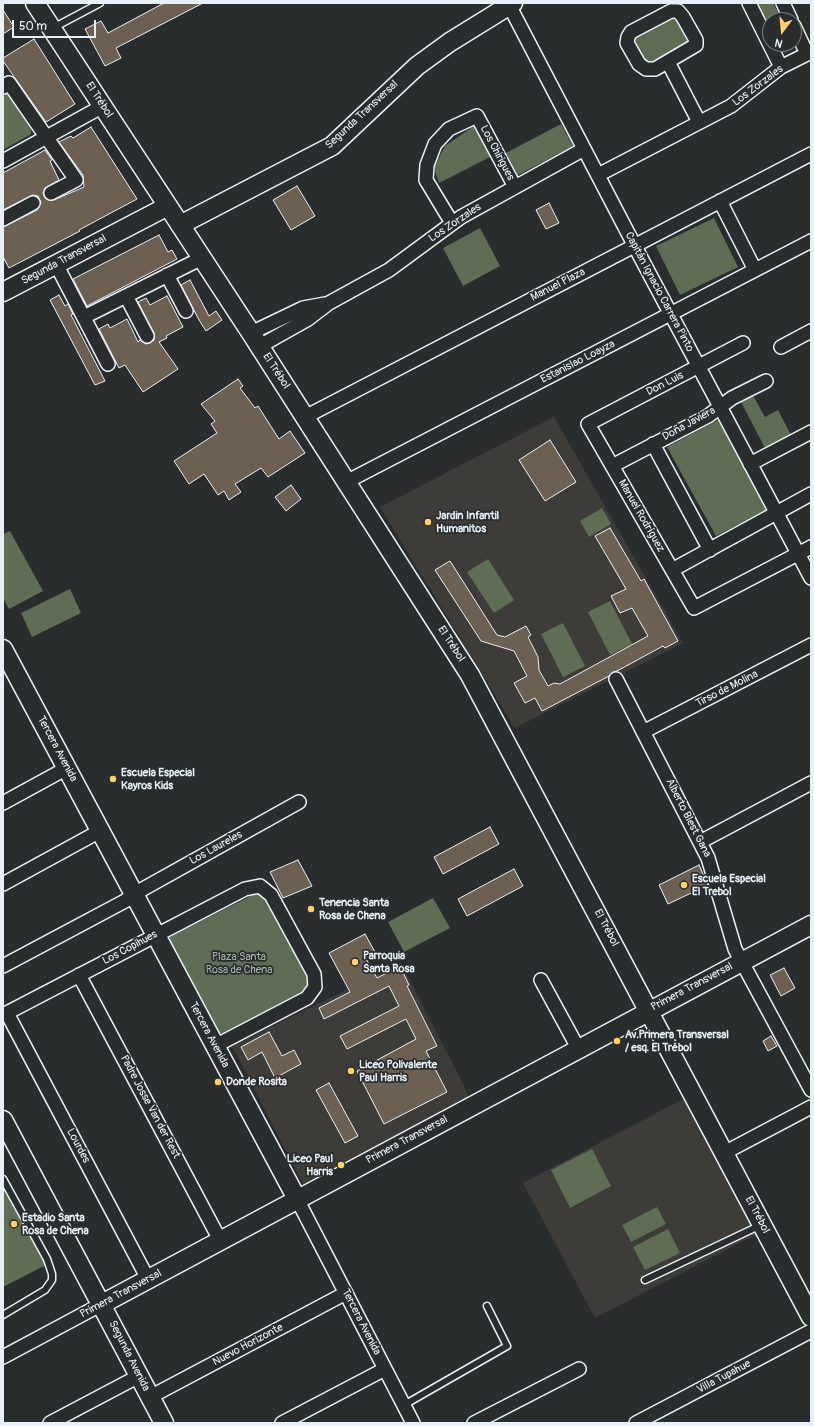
<!DOCTYPE html>
<html>
<head>
<meta charset="utf-8">
<style>
	body { margin:0 }
	#map { position:relative; width:814px; height:1426px; overflow:hidden; background:#2a2d2e; font-family:Pangolin,sans-serif }
	canvas { display:block }
	.frame { position:absolute; inset:0; border:4px solid #e8f1f8; pointer-events:none }
	.north { position:absolute; left:762px; top:12px; width:40px; height:40px; box-sizing:border-box; background:#2a2d2e; border:1px solid #767b7f; border-radius:50%; rotate:196deg; font-size:11px; font-weight:700; line-height:16px; text-align:center; color:#e8f1f8 }
	.north::after { content:''; display:block; margin:auto; width:14px; height:18px; background:#ffd166; clip-path:polygon(50% 0,100% 100%,50% 72%,0 100%) }
	.scale { position:absolute; left:12px; top:20px; width:84px; height:18px; box-sizing:border-box; border:2px solid #e8f1f8; border-top:0; padding-left:5px; font-size:12px; line-height:14px; white-space:nowrap; color:#e8f1f8; -webkit-text-stroke:3px #2a2d2e; paint-order:stroke }
</style>
</head>
<body>
<div id="map">
<canvas width="814" height="1426"></canvas>
<div class="frame"></div>
<div class="north">N</div>
<div class="scale">50 m</div>
</div>
<script>
const ctx = document.querySelector('canvas').getContext('2d');
ctx.lineJoin = 'round';
function paint(path, color) {
  ctx.fillStyle = color;
  ctx.fill(path, 'evenodd');
}
function toPath(rows) {
  const path = new Path2D();
  for (const r of rows) {
    path.moveTo(r[0], r[1]);
    for (let i = 2; i < r.length; i += 2) path.lineTo(r[i], r[i + 1]);
  }
  return path;
}
function trace(path, color, width, dash) {
  ctx.strokeStyle = color;
  ctx.lineWidth = width;
  ctx.lineCap = dash ? 'butt' : 'round';
  ctx.setLineDash(dash || []);
  ctx.stroke(path);
}
function label(font, color, halo, rows, align = 'center') {
  ctx.font = font + ' Pangolin,sans-serif';
  ctx.lineWidth = 3.5;
  ctx.setLineDash([]);
  ctx.textBaseline = 'middle';
  ctx.strokeStyle = halo;
  ctx.fillStyle = color;
  for (const [text, x, y, turn = 0] of rows) {
    ctx.save();
    ctx.translate(x, y);
    ctx.rotate((+turn || 0) * Math.PI / 180);
    ctx.textAlign = isNaN(turn) ? turn : align;
    if (halo) ctx.strokeText(text, 0, 0);
    ctx.fillText(text, 0, 0);
    ctx.restore();
  }
}
const built = toPath([
	[554,417,683,643,515,728,380,507],
	[401,963,469,1096,304,1186,232,1046],
	[687,1097,759,1233,595,1318,523,1183]
]);
const green = toPath([
	[751,3,773,3,782,20,770,20,770,39],
	[677,13,692,40,645,65,630,38],
	[8,87,31,125,31,134,3,150,3,90],
	[561,124,573,146,518,175,506,153],
	[474,126,490,157,439,183,434,168,445,146],
	[714,218,738,267,680,295,656,246],
	[480,228,500,266,463,286,443,248],
	[752,394,765,417,778,410,791,435,765,448,740,400],
	[720,419,769,508,716,536,667,447],
	[602,508,611,524,589,537,580,521],
	[10,531,43,591,9,609,3,598,3,534],
	[488,559,514,600,494,613,467,572],
	[70,589,81,613,32,637,21,613],
	[610,601,632,644,610,655,588,612],
	[563,623,585,666,563,677,541,634],
	[253,895,260,895,264,897,309,978,310,985,307,990,223,1033,216,1033,168,940,171,936],
	[433,898,450,928,404,952,388,922],
	[592,1149,611,1186,570,1208,551,1170],
	[3,1184,46,1265,3,1287],
	[657,1207,666,1224,631,1242,622,1225],
	[668,1229,680,1253,645,1270,633,1247]
]);
const building = toPath([
	[164,3,203,3,116,48,121,58,105,66,85,29,101,21,108,33,164,3],
	[3,10,14,27,3,34,3,10],
	[34,39,75,104,46,122,3,61,3,58,34,39],
	[91,127,137,199,79,230,80,231,9,268,3,257,3,227,37,210,41,203,38,196,33,195,3,210,3,173,45,150,52,160,50,161,59,180,45,188,43,193,46,199,54,200,84,187,83,175,59,142,71,136,73,138,91,127],
	[297,186,315,216,291,230,273,200,297,186],
	[549,203,559,223,546,229,536,210,549,203],
	[159,235,168,252,172,250,177,259,87,306,73,279,159,235],
	[190,280,209,316,216,311,222,320,206,331,199,320,181,285,190,280],
	[59,295,65,306,68,304,73,314,71,315,105,381,95,385,50,300,59,295],
	[167,296,183,327,166,336,167,338,159,342,178,369,143,392,125,365,119,368,99,329,108,324,110,328,127,319,138,342,140,340,146,344,150,343,154,340,154,333,138,302,146,298,150,305,167,296],
	[238,379,243,386,240,388,255,408,258,406,279,439,290,431,305,453,268,477,261,468,235,484,241,492,229,500,224,491,218,495,204,474,189,484,174,461,217,433,211,424,215,421,201,404,238,379],
	[550,440,576,482,545,501,519,460,550,440],
	[291,485,301,499,286,511,275,497,291,485],
	[610,528,641,581,644,579,678,641,665,648,663,646,617,671,613,672,609,676,542,711,535,698,525,703,514,683,527,676,514,651,481,641,435,570,450,561,497,635,505,637,526,626,531,635,528,637,538,657,539,670,548,686,554,683,560,684,648,636,632,608,620,613,611,596,626,589,595,536,610,528],
	[490,827,499,844,443,874,434,857,490,827],
	[298,860,312,886,283,898,270,872,298,860],
	[699,865,708,885,668,904,659,885,699,865],
	[514,869,523,886,467,916,458,899,514,869],
	[365,934,375,952,365,957,377,978,400,966,409,985,407,986,437,1046,426,1051,447,1092,384,1124,357,1071,416,1039,406,1019,347,1049,340,1036,399,1006,389,986,324,1019,319,1008,350,992,329,953,365,934],
	[784,968,795,988,781,996,770,975,784,968],
	[269,1032,282,1056,294,1050,301,1064,275,1078,262,1052,248,1060,241,1047,269,1032],
	[771,1036,777,1046,768,1051,763,1041,771,1036],
	[329,1083,358,1136,345,1143,316,1090,329,1083]
]);
const lane = toPath([
	[53,28,100,3],
	[3,1179,47,1259,52,1274,52,1280,45,1290,3,1315],
	[645,1280,761,1225],
	[404,1405,507,1346,487,1306]
]);
const street = toPath([
	[749,3,781,67],
	[783,3,791,20],
	[509,5,641,258,811,578],
	[671,11,678,11,683,17,696,40,696,45,655,69,646,69,639,64,627,43,628,37,631,32,671,11],
	[794,26,807,54],
	[668,62,699,122],
	[3,87,9,83,76,180,51,193],
	[3,161,103,106],
	[598,175,731,106,781,67,811,52],
	[720,201,755,270],
	[3,219,33,203],
	[452,223,426,180,427,165,435,144,449,129,477,116,515,187],
	[56,264,108,364],
	[167,275,186,311],
	[126,296,147,336],
	[84,317,202,258],
	[251,333,303,308,325,304],
	[743,343,588,424,694,608,811,547],
	[260,346,308,319,329,303,389,270,461,217,584,149],
	[781,347,811,331],
	[305,417,811,154],
	[653,444,710,550],
	[750,464,811,432],
	[612,466,708,416,732,398,766,381],
	[346,482,811,241],
	[672,570,811,494],
	[616,679,708,858,735,949,811,1090],
	[643,732,811,645],
	[3,803,67,768],
	[700,842,811,783],
	[3,884,100,831],
	[3,966,125,901,143,889,299,802],
	[79,975,220,1240],
	[541,980,578,1048],
	[7,1013,148,1279],
	[3,1015,245,889,260,886,271,895,314,974,315,987,307,998,215,1046],
	[724,1153,811,1107],
	[297,1199,413,1423],
	[3,1357,102,1304],
	[150,1397,346,1293],
	[50,1423,139,1376],
	[282,1423,385,1369],
	[474,1423,579,1369],
	[636,1423,811,1331]
]);
const secondary = toPath([
	[35,3,251,333,470,675,811,1317],
	[180,225,332,146,417,66,450,42,513,3],
	[3,292,168,206],
	[3,649,297,1199],
	[3,1120,164,1423],
	[102,1304,811,925]
]);
const markers = [
	[428,522,4,"#ffd166"],
	[113,779,4,"#ffd166"],
	[684,885,4,"#ffd166"],
	[311,909,4,"#ffd166"],
	[355,962,4,"#ffd166"],
	[617,1041,4,"#ffd166"],
	[351,1071,4,"#ffd166"],
	[218,1082,4,"#ffd166"],
	[341,1165,4,"#ffd166"],
	[14,1224,4,"#ffd166"]
];
const streetNames = [
	["Los Zorzales",758,86,-37],
	["El Trébol",99,100,57],
	["Segunda Transversal",362,115,-43],
	["Los Chirigues",497,153,62],
	["Los Zorzales",455,223,-34],
	["Segunda Transversal",64,260,-28],
	["Manuel Plaza",558,285,-27],
	["Capitán Ignacio Carrera Pinto",659,292,62],
	["Estanislao Loayza",578,362,-27],
	["El Trébol",276,371,57],
	["Don Luis",665,384,-27],
	["Doña Javiera",689,424,-29],
	["Manuel Rodríguez",641,516,60],
	["El Trébol",451,644,57],
	["Tirso de Molina",727,689,-27],
	["Tercera Avenida",57,749,62],
	["Alberto Blest Gana",688,818,63],
	["Los Laureles",216,848,-29],
	["El Trébol",606,928,62],
	["Los Copihues",130,948,-28],
	["Primera Transversal",692,987,-28],
	["Tercera Avenida",209,1035,62],
	["Padre Josse Van der Rest",150,1107,62],
	["Primera Transversal",407,1140,-28],
	["Lourdes",78,1146,62],
	["El Trébol",757,1215,62],
	["Primera Transversal",121,1294,-28],
	["Tercera Avenida",361,1322,63],
	["Nuevo Horizonte",248,1345,-28],
	["Segunda Avenida",129,1356,63],
	["Villa Tupahue",724,1377,-28]
];
const poiNames = [
	["Jardin Infantil",436,516],
	["Humanitos",436,529],
	["Escuela Especial",121,773],
	["Kayros Kids",121,786],
	["Escuela Especial",692,879],
	["El Trebol",692,892],
	["Tenencia Santa",319,903],
	["Rosa de Chena",319,916],
	["Parroquia",363,956],
	["Santa Rosa",363,969],
	["Av.Primera Transversal",625,1035],
	["/ esq. El Trébol",625,1048],
	["Liceo Polivalente",359,1065],
	["Paul Harris",359,1078],
	["Donde Rosita",226,1082],
	["Liceo Paul",333,1159,"right"],
	["Harris",333,1172,"right"],
	["Estadio Santa",22,1218],
	["Rosa de Chena",22,1231]
];
const parkNames = [
	["Plaza Santa",239,957],
	["Rosa de Chena",239,970]
];
paint(built, '#3e3c39');
paint(green, '#5f6d54');
paint(building, '#6b6052');
trace(building, '#e8f1f8', 1);
trace(lane, '#e8f1f8', 9);
trace(street, '#e8f1f8', 16);
trace(secondary, '#e8f1f8', 21);
trace(lane, '#2a2d2e', 6);
trace(street, '#2a2d2e', 13);
trace(secondary, '#2a2d2e', 18);
for (const [x, y, r, color] of markers) {
  const dot = new Path2D();
  dot.arc(x, y, r, 0, 2 * Math.PI);
  ctx.fillStyle = color;
  ctx.fill(dot);
  trace(dot, '#2a2d2e', 1.5);
}
label('11px', '#e8f1f8', '#2a2d2e', streetNames);
label('bold 11px', '#e8f1f8', '#2a2d2e', poiNames, 'left');
label('11px', '#aab6ae', '#2a2d2e', parkNames);
</script>
</body>
</html>
